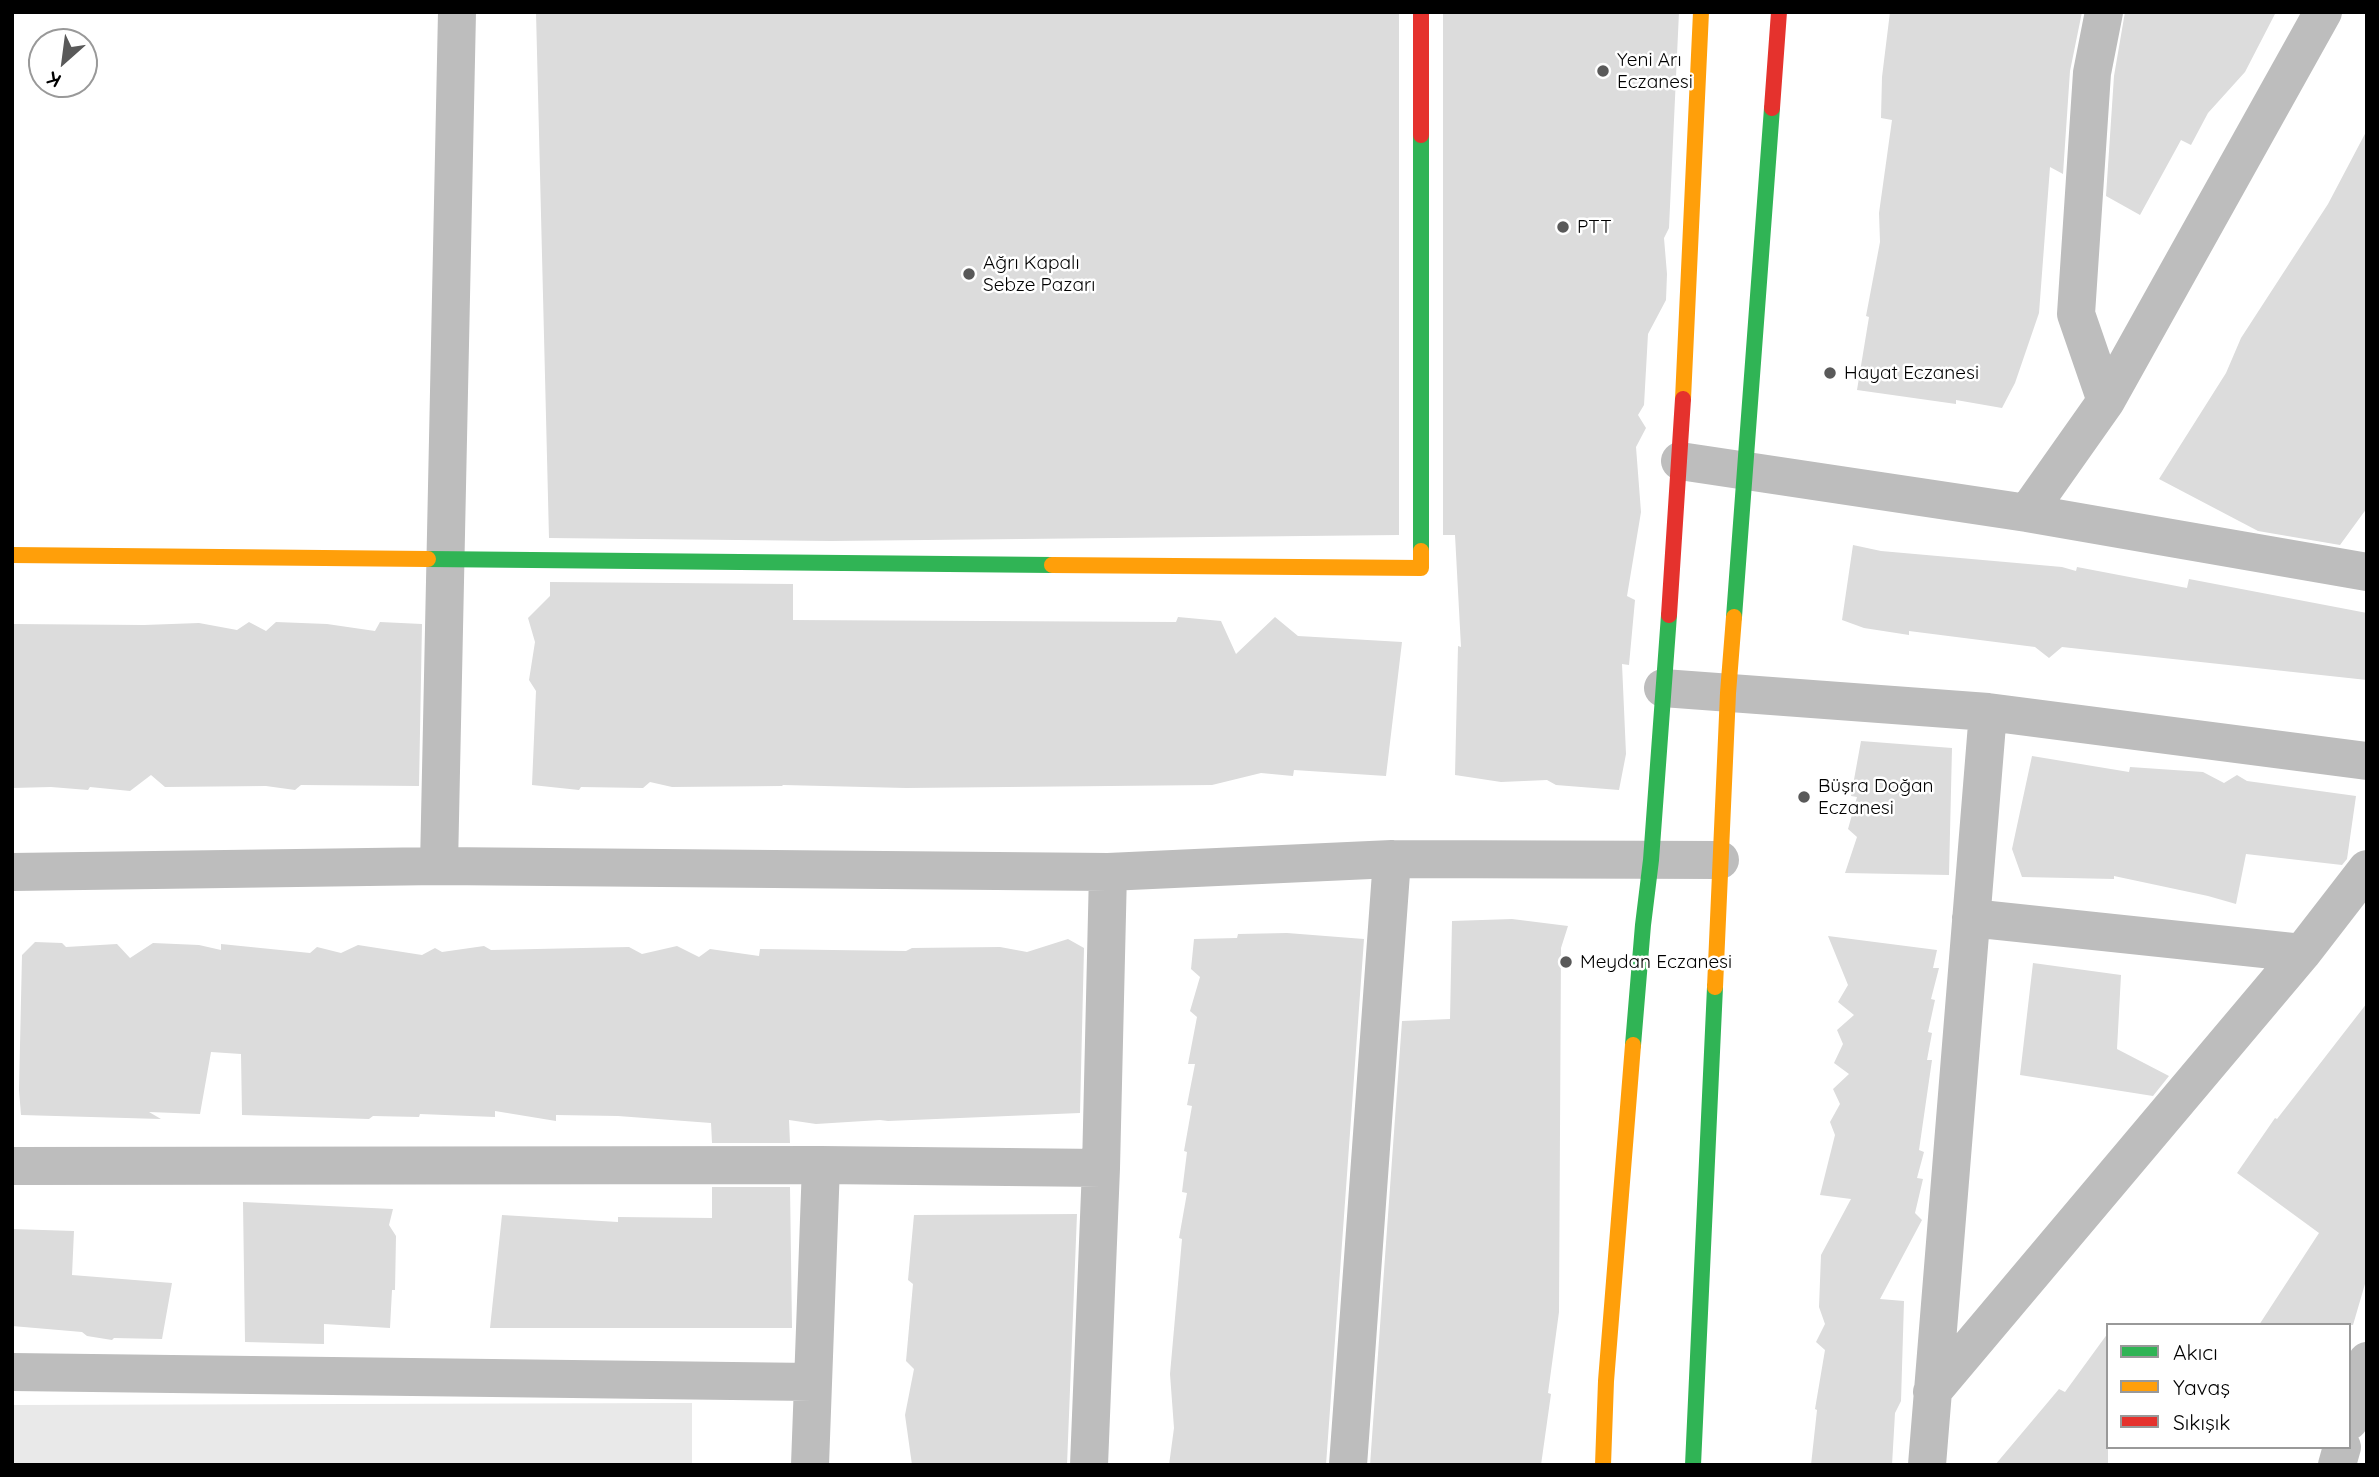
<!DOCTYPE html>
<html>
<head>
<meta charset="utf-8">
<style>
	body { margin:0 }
	#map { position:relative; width:2379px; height:1477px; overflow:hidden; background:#fff; font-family:Quicksand,sans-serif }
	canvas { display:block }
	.frame { position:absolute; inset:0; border:14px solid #000; pointer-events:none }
	.legend { position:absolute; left:2106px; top:1323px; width:245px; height:126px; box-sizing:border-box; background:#fff; border:2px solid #999; margin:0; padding:9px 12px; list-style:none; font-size:21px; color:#000 }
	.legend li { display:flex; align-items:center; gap:14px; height:35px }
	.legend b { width:35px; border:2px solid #999 }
	.north { position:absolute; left:28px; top:28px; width:70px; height:70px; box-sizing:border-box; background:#fff; border:2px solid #999; border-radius:50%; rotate:208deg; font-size:19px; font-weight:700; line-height:28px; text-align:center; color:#000 }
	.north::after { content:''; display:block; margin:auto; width:24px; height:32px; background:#595959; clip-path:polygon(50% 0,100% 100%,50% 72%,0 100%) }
</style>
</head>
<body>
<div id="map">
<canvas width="2379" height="1477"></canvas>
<div class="frame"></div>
<ul class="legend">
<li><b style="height:9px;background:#30b455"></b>Akıcı</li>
<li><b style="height:9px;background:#ff9f0a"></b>Yavaş</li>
<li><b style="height:9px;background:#e5322d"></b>Sıkışık</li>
</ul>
<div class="north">K</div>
</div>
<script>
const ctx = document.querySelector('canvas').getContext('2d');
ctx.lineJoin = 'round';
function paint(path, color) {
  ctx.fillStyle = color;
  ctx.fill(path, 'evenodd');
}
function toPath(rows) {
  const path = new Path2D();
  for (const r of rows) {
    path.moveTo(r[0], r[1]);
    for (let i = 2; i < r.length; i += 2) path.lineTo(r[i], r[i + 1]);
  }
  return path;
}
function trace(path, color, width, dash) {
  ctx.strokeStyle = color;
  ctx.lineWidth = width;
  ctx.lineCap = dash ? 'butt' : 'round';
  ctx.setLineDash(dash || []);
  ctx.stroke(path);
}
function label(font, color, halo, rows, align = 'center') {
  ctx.font = font + ' Quicksand,sans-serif';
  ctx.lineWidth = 5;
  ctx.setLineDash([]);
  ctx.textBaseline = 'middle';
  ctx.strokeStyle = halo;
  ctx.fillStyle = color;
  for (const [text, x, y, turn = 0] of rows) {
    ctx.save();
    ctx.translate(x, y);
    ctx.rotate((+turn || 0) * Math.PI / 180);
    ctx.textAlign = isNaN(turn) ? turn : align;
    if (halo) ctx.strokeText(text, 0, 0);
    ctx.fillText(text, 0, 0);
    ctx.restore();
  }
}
const green = toPath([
	[692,1403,692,1465,12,1465,12,1405]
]);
const building = toPath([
	[536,12,1399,12,1399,535,831,541,549,538],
	[1443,12,1679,12,1669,228,1664,238,1667,274,1666,300,1648,334,1644,405,1638,415,1646,428,1636,447,1641,512,1627,596,1635,600,1629,665,1622,664,1626,754,1619,790,1556,785,1547,780,1501,782,1455,775,1458,646,1461,647,1455,535,1443,535],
	[1890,12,2082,12,2070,71,2063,174,2050,167,2039,313,2015,383,2002,408,1956,400,1956,404,1857,390,1869,317,1866,316,1880,242,1879,213,1892,120,1881,118,1882,77],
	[2125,12,2276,12,2245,72,2208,113,2191,145,2181,140,2140,215,2106,196,2114,76],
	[2367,130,2367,508,2340,545,2258,531,2159,479,2226,373,2241,338,2328,204],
	[1853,545,1881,551,2062,567,2076,571,2077,567,2187,588,2189,579,2367,613,2367,680,2062,647,2049,658,2035,647,1909,631,1909,635,1864,628,1842,620],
	[550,582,793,584,793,620,1176,622,1178,617,1221,621,1236,654,1275,617,1298,636,1402,642,1386,776,1294,770,1293,776,1261,773,1212,785,906,788,783,785,782,786,672,787,650,782,643,788,581,787,579,790,532,785,536,691,529,680,535,642,528,618,550,596],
	[249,622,266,631,276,622,327,624,375,631,380,622,422,624,419,786,301,785,295,790,266,786,165,787,151,775,130,791,90,787,88,790,51,787,12,788,12,624,144,625,199,623,237,630],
	[1861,741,1952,748,1949,875,1845,873,1857,837,1848,829,1857,797,1851,796],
	[2032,756,2129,772,2130,767,2203,772,2224,783,2237,775,2247,781,2356,796,2347,859,2342,865,2246,854,2236,904,2208,896,2114,876,2114,879,2022,877,2012,849],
	[1512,919,1568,926,1561,948,1559,1312,1548,1393,1551,1394,1541,1465,1370,1465,1402,1021,1450,1019,1452,921],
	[1287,933,1364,939,1326,1465,1169,1465,1174,1428,1170,1374,1182,1239,1179,1238,1187,1193,1182,1192,1187,1152,1184,1151,1192,1106,1187,1105,1195,1064,1188,1064,1197,1017,1190,1011,1200,977,1191,969,1194,939,1237,938,1238,934],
	[1828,936,1937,950,1933,968,1939,968,1931,999,1935,1000,1928,1032,1932,1033,1927,1060,1932,1060,1919,1150,1924,1152,1917,1178,1923,1179,1915,1213,1922,1220,1880,1299,1904,1301,1901,1401,1895,1413,1892,1465,1811,1465,1817,1410,1815,1409,1825,1350,1816,1342,1825,1324,1819,1307,1821,1255,1851,1199,1820,1195,1835,1135,1830,1122,1840,1104,1833,1089,1849,1074,1834,1063,1843,1044,1837,1030,1854,1015,1838,1002,1848,985],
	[1068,939,1084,948,1080,1113,888,1121,880,1120,816,1124,789,1120,790,1143,712,1143,711,1123,618,1116,556,1115,556,1121,495,1111,495,1117,420,1114,419,1117,373,1116,369,1119,242,1115,241,1054,211,1052,200,1114,149,1112,161,1119,21,1115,19,1090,22,955,35,942,62,943,66,947,117,944,130,958,153,943,199,945,221,950,221,944,310,953,317,947,341,953,358,945,422,955,435,948,442,952,484,946,491,950,629,947,642,954,677,946,699,957,710,949,759,956,760,949,906,951,912,948,1000,947,1027,952],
	[2033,963,2121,975,2117,1049,2169,1076,2153,1096,2020,1075],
	[2367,1003,2367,1277,2353,1325,2259,1325,2319,1233,2237,1173,2275,1118,2277,1119],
	[712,1187,790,1187,792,1328,490,1328,502,1215,618,1222,618,1217,712,1218],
	[243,1202,393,1209,389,1225,396,1236,395,1290,392,1290,390,1328,324,1324,324,1344,245,1342],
	[1077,1214,1067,1465,912,1465,905,1415,914,1369,906,1361,913,1284,908,1280,914,1215],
	[12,1229,74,1231,72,1275,172,1283,162,1339,114,1338,112,1340,87,1336,82,1332,12,1326],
	[2108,1333,2108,1465,1995,1465,2059,1389,2065,1392]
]);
const street = toPath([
	[2104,12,2092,73,2076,314,2106,401],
	[1680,461,2027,513,2367,572],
	[2027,513,2106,401,2323,12],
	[1663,688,1988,712,2367,761],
	[439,866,457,12],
	[12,872,439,866,1108,872,1392,859,1720,860],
	[1971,918,2302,953],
	[12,1166,821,1165,1101,1168],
	[12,1372,812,1382],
	[1932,1392,2302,953,2367,869],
	[2349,1421,2367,1361],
	[810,1465,821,1165],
	[1089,1465,1101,1168,1108,872],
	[1348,1465,1392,859],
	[1927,1465,1988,712],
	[2337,1465,2342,1447]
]);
const fast = toPath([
	[1421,135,1421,551],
	[428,559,1052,565],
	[1734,617,1772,108],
	[1633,1045,1643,925,1651,860,1669,615],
	[1693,1465,1715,987]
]);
const slow = toPath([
	[1683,399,1701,12],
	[12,555,428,559],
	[1052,565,1421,568,1421,551],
	[1715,987,1728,693,1734,617],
	[1603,1465,1606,1381,1633,1045]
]);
const jam = toPath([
	[1421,12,1421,135],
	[1772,108,1779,12],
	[1669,615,1683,399]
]);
const markers = [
	[1603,71,7,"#595959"],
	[1563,227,7,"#595959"],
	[969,274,7,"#595959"],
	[1830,373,7,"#595959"],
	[1804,797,7,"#595959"],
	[1566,962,7,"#595959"]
];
const poiNames = [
	["Yeni Arı",1617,60],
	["Eczanesi",1617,82],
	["PTT",1577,227],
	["Ağrı Kapalı",983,263],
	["Sebze Pazarı",983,285],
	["Hayat Eczanesi",1844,373],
	["Büşra Doğan",1818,786],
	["Eczanesi",1818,808],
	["Meydan Eczanesi",1580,962]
];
paint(green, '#e9e9e9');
paint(building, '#dcdcdc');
trace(street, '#bdbdbd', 38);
trace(fast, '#30b455', 16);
trace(slow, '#ff9f0a', 16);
trace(jam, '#e5322d', 16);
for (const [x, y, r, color] of markers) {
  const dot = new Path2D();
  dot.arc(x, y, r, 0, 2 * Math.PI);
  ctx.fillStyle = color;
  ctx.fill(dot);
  trace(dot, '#fff', 2.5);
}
label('19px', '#000', '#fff', poiNames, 'left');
</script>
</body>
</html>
